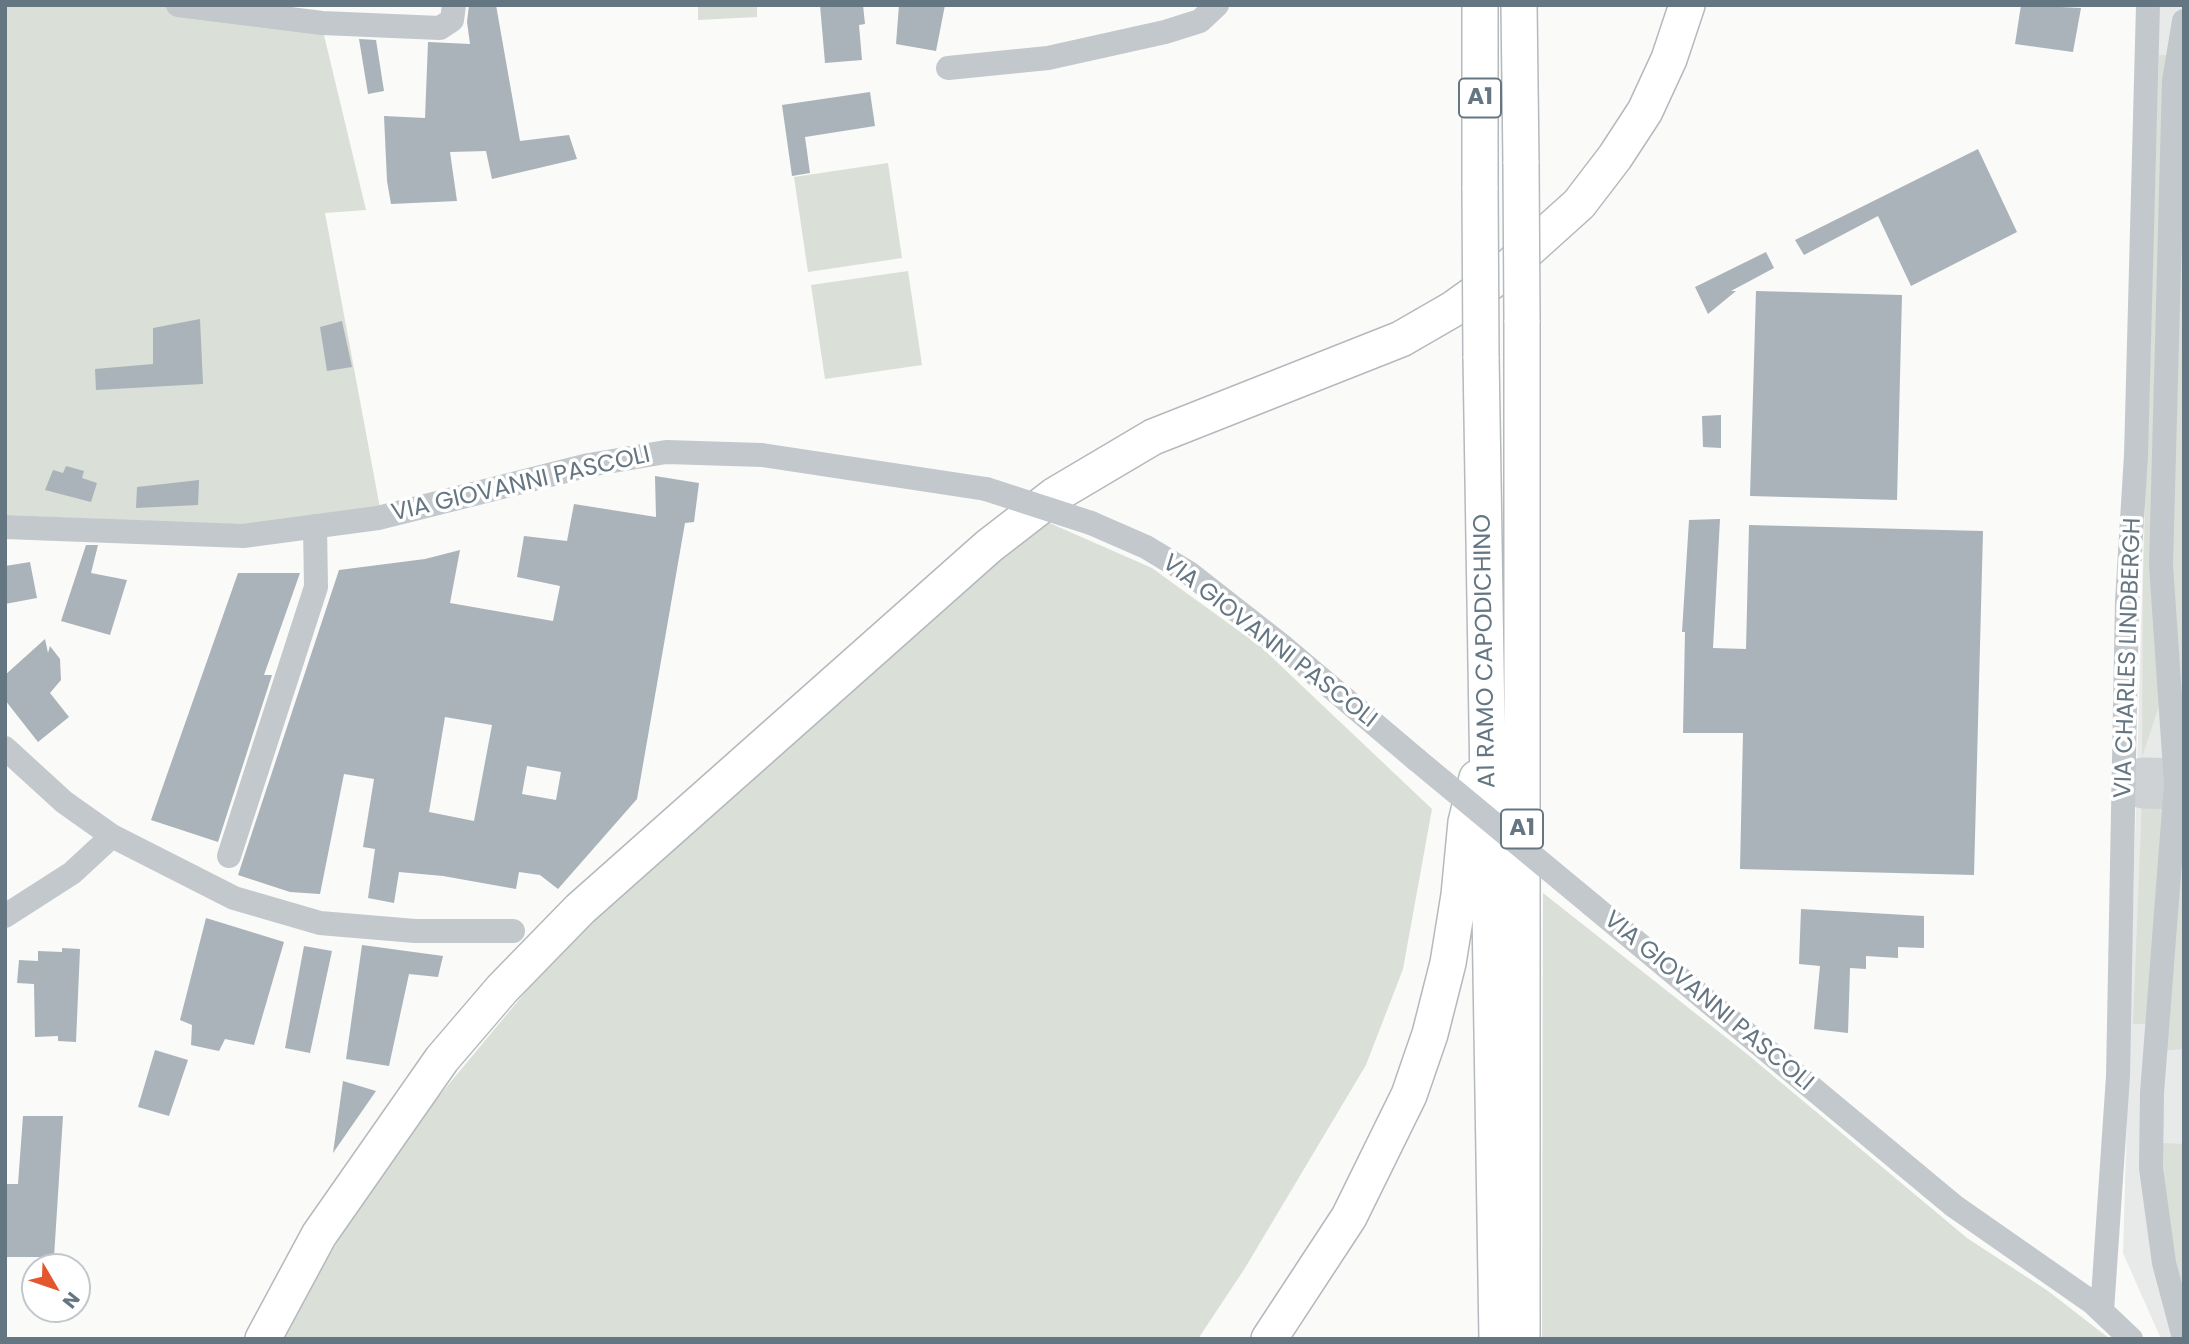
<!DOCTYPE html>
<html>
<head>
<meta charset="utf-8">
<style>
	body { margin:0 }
	#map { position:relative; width:2189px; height:1344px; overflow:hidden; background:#fafaf8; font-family:Poppins,sans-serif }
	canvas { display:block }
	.frame { position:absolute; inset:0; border:7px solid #657683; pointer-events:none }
	.north { position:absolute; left:21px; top:1253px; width:70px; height:70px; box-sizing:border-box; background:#fff; border:2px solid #c1c8cd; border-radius:50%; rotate:129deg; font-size:19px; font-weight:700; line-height:28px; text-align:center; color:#657683 }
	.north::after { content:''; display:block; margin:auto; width:24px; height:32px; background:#e4572e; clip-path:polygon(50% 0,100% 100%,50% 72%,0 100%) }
</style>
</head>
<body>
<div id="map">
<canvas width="2189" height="1344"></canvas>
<div class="frame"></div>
<div class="north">N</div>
</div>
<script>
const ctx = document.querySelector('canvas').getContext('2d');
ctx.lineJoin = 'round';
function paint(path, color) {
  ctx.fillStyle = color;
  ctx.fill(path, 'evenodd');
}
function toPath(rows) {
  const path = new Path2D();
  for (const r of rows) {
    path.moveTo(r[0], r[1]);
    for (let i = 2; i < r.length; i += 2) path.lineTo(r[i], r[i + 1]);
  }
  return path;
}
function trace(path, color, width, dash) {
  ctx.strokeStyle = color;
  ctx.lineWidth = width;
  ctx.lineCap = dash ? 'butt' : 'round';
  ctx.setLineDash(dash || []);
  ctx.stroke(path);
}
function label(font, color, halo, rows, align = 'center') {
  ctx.font = font + ' Poppins,sans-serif';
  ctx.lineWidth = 7;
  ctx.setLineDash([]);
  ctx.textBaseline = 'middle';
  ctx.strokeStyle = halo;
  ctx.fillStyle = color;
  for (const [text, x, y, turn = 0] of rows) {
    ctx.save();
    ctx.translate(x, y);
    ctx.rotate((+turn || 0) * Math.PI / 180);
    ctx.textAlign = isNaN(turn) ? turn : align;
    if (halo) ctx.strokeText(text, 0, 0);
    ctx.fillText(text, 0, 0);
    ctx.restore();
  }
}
const built = toPath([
	[2159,5,2184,5,2184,1339,2161,1339,2123,1253]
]);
const green = toPath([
	[5,5,213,5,323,31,366,210,325,213,380,508,241,525,5,515],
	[698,5,757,5,757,17,698,20],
	[2159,55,2166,55,2160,322,2161,700,2142,757,2143,580],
	[2184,99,2184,719,2170,579],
	[888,163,902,258,808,272,794,177],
	[908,271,922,365,825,379,811,285],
	[1045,521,1152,568,1261,647,1432,809,1403,969,1366,1065,1245,1268,1198,1339,280,1339,350,1220,414,1126,557,954,620,891,976,577],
	[2142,800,2167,802,2150,1024,2133,1024],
	[2184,806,2184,1049,2160,1051],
	[1543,893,1747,1054,1967,1238,2048,1291,2110,1339,1542,1339],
	[2163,1143,2184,1144,2184,1309,2164,1263]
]);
const taxiway = toPath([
	[2143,783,2184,784]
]);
const building = toPath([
	[469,5,496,5,520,141,569,135,577,159,492,179,486,151,450,152,457,201,391,204,387,181,384,116,425,118,428,42,470,44,467,22],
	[820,5,863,5,865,24,859,25,862,60,825,63],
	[899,5,945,5,936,51,896,44],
	[2021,5,2081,8,2073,52,2015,44],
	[359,39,376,40,384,91,368,94],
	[870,92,875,126,805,137,810,173,792,176,782,105],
	[1978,149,2017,232,1911,286,1878,216,1804,255,1795,240],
	[1766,252,1774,268,1731,291,1736,291,1708,314,1695,287],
	[1756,291,1902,295,1897,500,1750,496],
	[200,319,203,384,96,390,95,369,153,364,153,328],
	[342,321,352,367,327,371,320,327],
	[1721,415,1721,448,1703,447,1702,416],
	[66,466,84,471,82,478,97,483,91,502,45,490,53,470,63,473],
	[655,476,699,483,694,522,685,523,637,799,558,889,540,875,519,872,516,889,443,876,399,872,394,903,368,898,375,849,363,847,374,779,344,774,320,894,290,892,238,875,339,570,425,559,460,550,450,603,553,621,560,586,517,577,524,536,567,541,574,504,656,517],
	[445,717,492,725,474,821,429,812],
	[527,766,561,772,556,800,522,794],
	[199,480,198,505,136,508,137,487],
	[1720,519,1713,648,1746,649,1749,525,1983,531,1974,875,1740,869,1743,733,1683,733,1685,632,1682,632,1689,520],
	[86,545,98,545,91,573,127,580,110,635,61,621],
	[30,562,37,598,5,604,5,566],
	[238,573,300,573,264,675,272,675,218,842,151,820],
	[45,639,48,653,50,646,60,659,61,680,50,693,69,717,38,742,5,700,5,675],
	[1801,909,1924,916,1924,948,1898,947,1898,958,1866,956,1866,969,1850,968,1848,1033,1814,1029,1820,966,1799,964],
	[206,918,284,942,254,1045,225,1039,219,1051,191,1045,192,1025,180,1020],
	[362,945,443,956,438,977,409,974,389,1066,346,1059],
	[304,946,332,951,310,1053,285,1048],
	[62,948,80,949,76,1042,58,1041,58,1036,35,1037,34,984,17,983,19,960,38,961,38,951,62,952],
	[155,1050,188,1060,169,1116,138,1107],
	[343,1081,376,1091,333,1153],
	[23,1116,63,1116,54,1257,5,1257,5,1184,18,1184]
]);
const minor = toPath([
	[178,5,322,23,440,28,452,20,454,5],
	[2184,21,2174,81,2161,565,2176,784,2152,1093,2151,1168,2164,1263,2184,1338],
	[948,68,1048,58,1165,32,1200,21,1217,5],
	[1091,523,1146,547,1189,573,1281,645,1417,760],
	[5,527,243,536,378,518,589,465,666,452,762,455,986,489],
	[5,748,64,802,112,836,234,898,320,923,415,931,513,931],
	[229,856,316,587,315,526],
	[1592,905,1954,1206,2093,1303,2131,1339],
	[5,916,72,873,112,836],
	[2102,1311,2118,1076,2127,601,2136,455,2148,5]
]);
const highway = toPath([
	[1480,5,1480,190],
	[1519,5,1521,164],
	[1481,356,1497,1339],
	[263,1339,319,1235,442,1059,502,989,580,909,989,546,1055,495,1153,437,1401,339,1453,309,1499,276,1579,204,1615,157,1645,111,1669,59,1687,5],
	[1269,1339,1349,1217,1409,1095,1430,1034,1448,963,1459,895,1466,822,1477,778],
	[1522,1339,1522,320]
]);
const minorBridge = toPath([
	[986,489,1091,523],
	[1417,760,1592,905]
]);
const highwayBridge = toPath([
	[1521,164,1522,320],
	[1480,190,1481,356]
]);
const shields = [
	[1480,98,42],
	[1522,829,42]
];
const shieldNames = [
	["A1",1480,98],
	["A1",1522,829]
];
const streetNames = [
	["VIA GIOVANNI PASCOLI",521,485,-13],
	["VIA GIOVANNI PASCOLI",1269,642,38],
	["A1 RAMO CAPODICHINO",1486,651,-91],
	["VIA CHARLES LINDBERGH",2129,658,-88],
	["VIA GIOVANNI PASCOLI",1708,1002,40]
];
paint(built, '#e8e9e9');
paint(green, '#dadfd7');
trace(taxiway, '#ced2d4', 51);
paint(building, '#aab3b9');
trace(highway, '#b4b9bd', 38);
trace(minor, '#c3c8cc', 24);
trace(highway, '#fff', 35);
trace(highwayBridge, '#b4b9bd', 38, []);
trace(minorBridge, '#c3c8cc', 24);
trace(highwayBridge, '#fff', 35);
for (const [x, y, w] of shields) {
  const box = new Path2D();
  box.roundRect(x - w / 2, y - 19.5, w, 39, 5);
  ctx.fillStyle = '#fff';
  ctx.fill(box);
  trace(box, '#657683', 2);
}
label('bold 23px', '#657683', null, shieldNames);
label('24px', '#657683', '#fff', streetNames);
</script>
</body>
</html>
